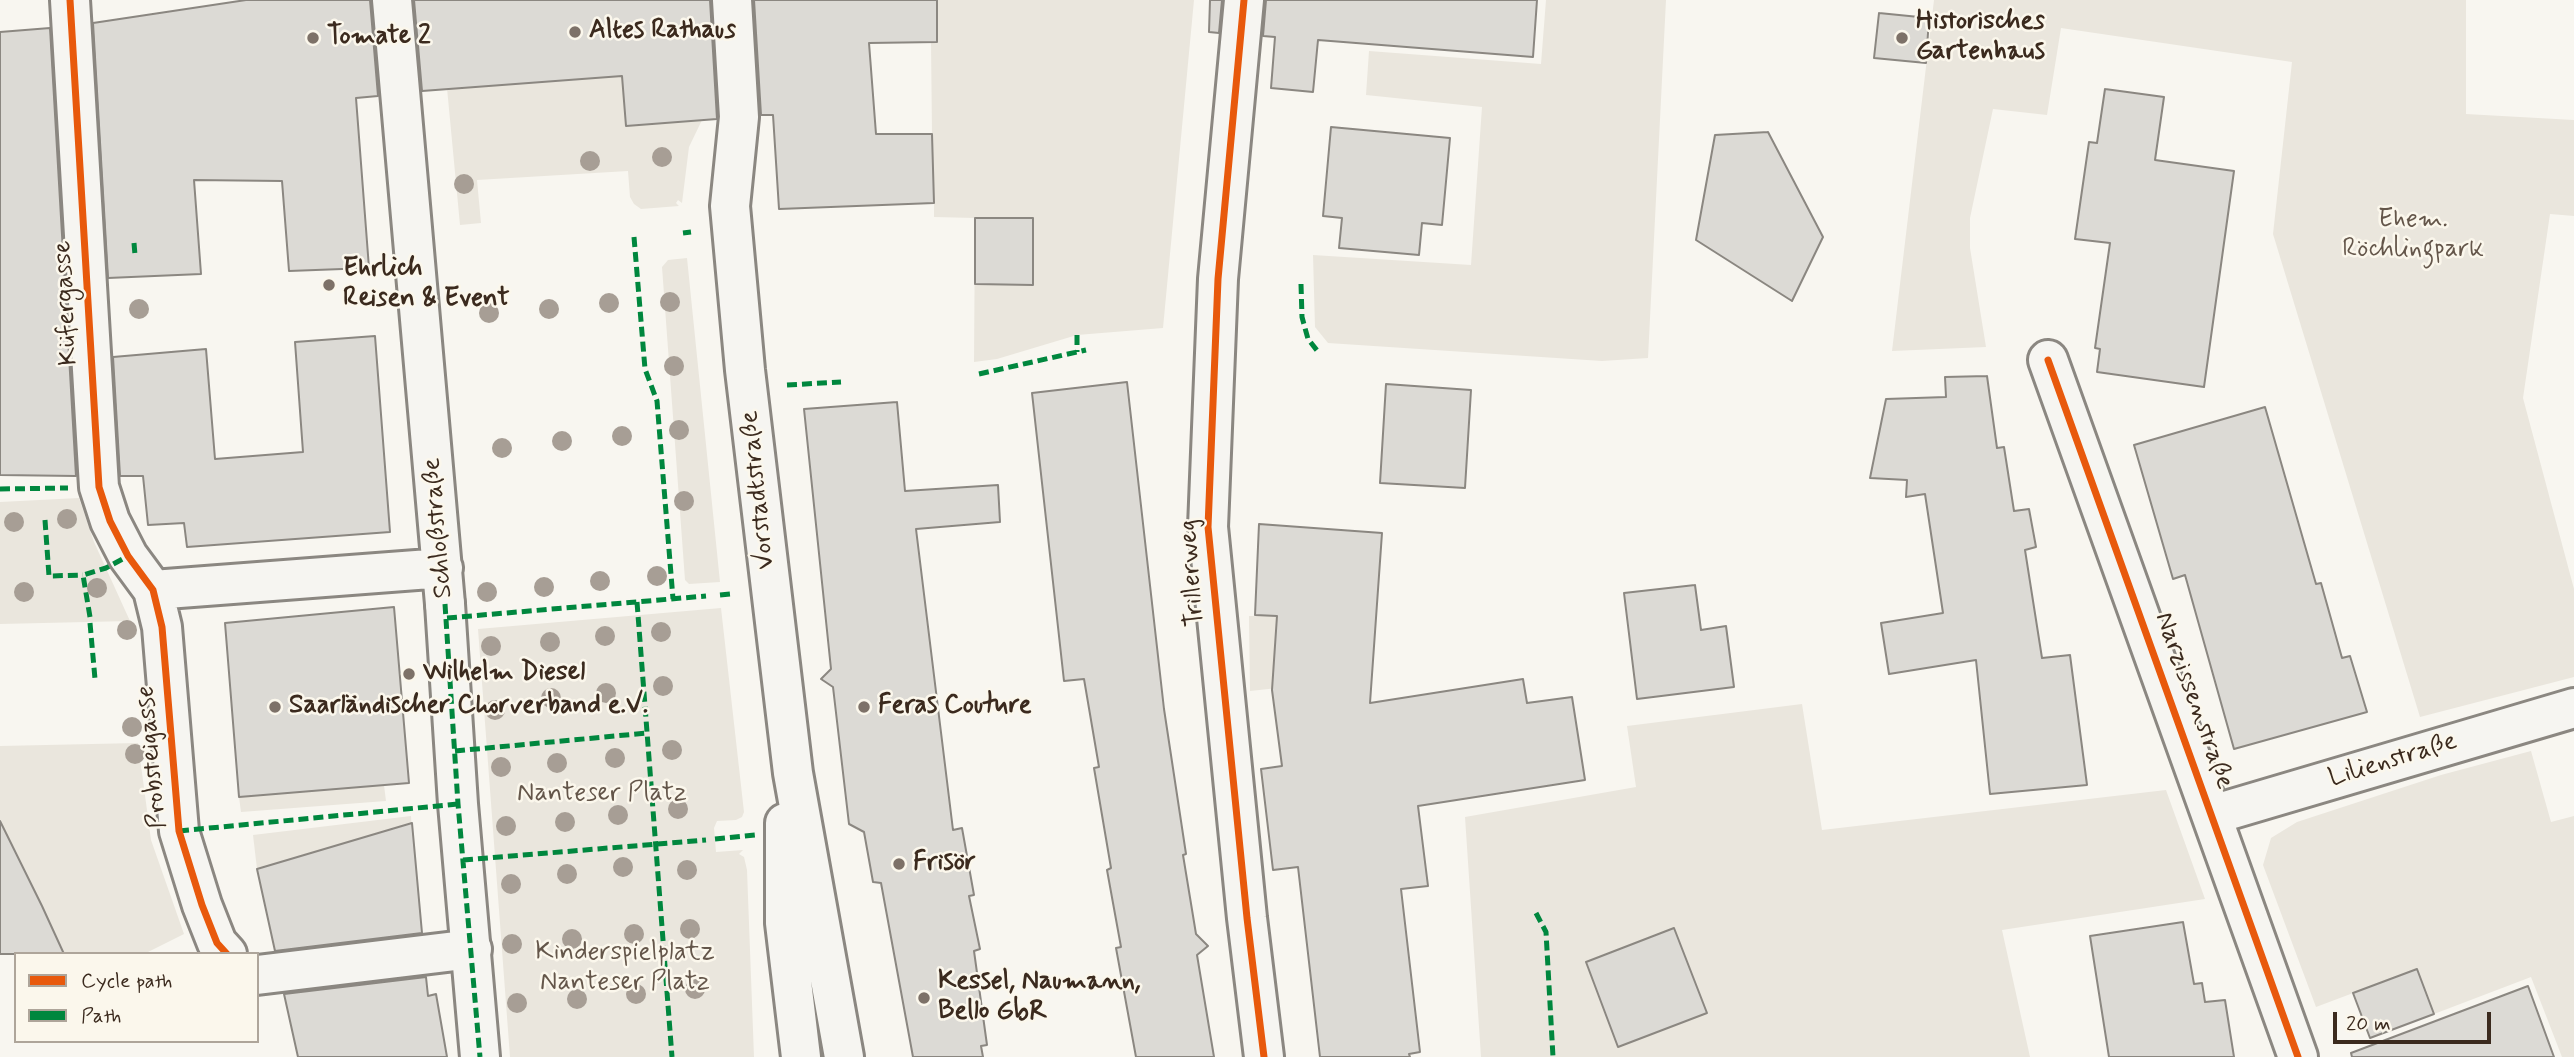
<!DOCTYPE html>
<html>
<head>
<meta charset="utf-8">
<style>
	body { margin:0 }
	#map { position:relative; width:2574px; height:1057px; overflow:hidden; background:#f8f6f0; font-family:Mynerve,sans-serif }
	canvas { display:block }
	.legend { position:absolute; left:14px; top:952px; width:245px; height:91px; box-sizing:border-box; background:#fbf7ec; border:2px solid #aea59a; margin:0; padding:9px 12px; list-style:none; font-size:21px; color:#3b2a1e }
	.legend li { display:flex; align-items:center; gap:14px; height:35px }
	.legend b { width:35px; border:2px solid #aea59a }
	.scale { position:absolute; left:2333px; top:1012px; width:158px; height:32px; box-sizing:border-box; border:4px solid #3b2a1e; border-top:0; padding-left:9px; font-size:21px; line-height:24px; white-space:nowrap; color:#3b2a1e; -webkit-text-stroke:5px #fbf7ec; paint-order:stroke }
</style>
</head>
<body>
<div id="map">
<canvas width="2574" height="1057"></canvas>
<ul class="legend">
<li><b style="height:9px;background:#e8590c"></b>Cycle path</li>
<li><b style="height:9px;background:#00873e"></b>Path</li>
</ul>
<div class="scale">20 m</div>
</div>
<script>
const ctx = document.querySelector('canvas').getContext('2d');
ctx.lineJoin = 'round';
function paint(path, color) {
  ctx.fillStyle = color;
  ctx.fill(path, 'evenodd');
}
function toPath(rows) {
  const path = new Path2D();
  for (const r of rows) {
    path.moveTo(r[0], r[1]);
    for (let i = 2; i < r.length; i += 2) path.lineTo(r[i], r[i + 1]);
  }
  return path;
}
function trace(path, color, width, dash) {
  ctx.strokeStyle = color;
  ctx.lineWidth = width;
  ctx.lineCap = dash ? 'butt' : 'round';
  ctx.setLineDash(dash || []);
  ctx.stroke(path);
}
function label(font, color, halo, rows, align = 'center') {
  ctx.font = font + ' Mynerve,sans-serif';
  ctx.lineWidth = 5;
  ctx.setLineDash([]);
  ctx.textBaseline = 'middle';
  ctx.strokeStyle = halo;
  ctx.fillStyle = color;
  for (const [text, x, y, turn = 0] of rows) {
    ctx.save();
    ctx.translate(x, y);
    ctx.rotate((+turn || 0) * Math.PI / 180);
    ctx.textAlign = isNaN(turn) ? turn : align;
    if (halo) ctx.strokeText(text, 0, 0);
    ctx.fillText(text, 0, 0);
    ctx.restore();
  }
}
const green = toPath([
	[868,0,1194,0,1163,328,1077,335,997,359,974,362,975,218,934,217,934,203,881,204,881,200,876,134,932,134,931,42],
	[1546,0,1666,0,1648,358,1602,361,1328,343,1315,327,1313,255,1471,265,1482,107,1366,95,1369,51,1541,64],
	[1934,0,2466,0,2466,114,2574,120,2574,216,2550,214,2523,398,2574,589,2574,677,2420,717,2273,234,2292,62,2061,28,2047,115,1993,109,1970,218,1970,248,1986,347,1892,351],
	[621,65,626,126,702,120,689,147,682,203,678,200,676,203,679,206,641,209,634,204,630,197,628,171,477,180,481,223,460,225,447,88,576,80],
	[687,258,720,582,689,584,685,580,662,267,668,260],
	[79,498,94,542,130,621,0,624,0,502],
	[721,608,744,812,742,817,736,820,717,821,714,828,716,852,743,850,739,854,744,857,747,870,754,1057,510,1057,478,629],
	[1249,616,1277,616,1274,653,1296,686,1250,691],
	[1802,704,1822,830,2166,790,2205,899,2002,930,2030,1057,1481,1057,1465,817,1636,787,1627,726],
	[138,743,151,840,184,934,144,954,64,954,42,906,0,857,0,746],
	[2531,751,2551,822,2574,816,2574,1057,2562,1057,2531,977,2434,1014,2417,969,2316,1007,2263,865,2271,838,2297,822,2441,775],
	[384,785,386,801,241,812,239,797],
	[411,816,412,832,257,869,253,835]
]);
const building = toPath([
	[246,0,370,0,378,96,356,98,369,268,289,271,282,181,194,180,201,274,108,278,93,23,246,0],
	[414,0,710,0,717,119,626,126,622,76,422,91,414,0],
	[754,0,937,0,937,42,869,43,876,134,932,134,934,203,779,209,773,115,761,115,754,0],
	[1210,0,1222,0,1219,33,1209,32,1210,0],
	[1266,0,1537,0,1533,57,1318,40,1313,92,1271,88,1275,37,1263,36,1266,0],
	[1879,13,1929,18,1926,63,1874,58,1879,13],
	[50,28,76,476,0,475,0,32,50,28],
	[2105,89,2164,97,2155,160,2234,171,2204,387,2097,372,2100,349,2095,348,2110,243,2075,239,2089,142,2097,143,2105,89],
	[1331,127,1450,138,1442,225,1422,223,1419,255,1339,248,1342,218,1323,216,1331,127],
	[1768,132,1823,237,1792,301,1696,240,1715,135,1768,132],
	[975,218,1033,218,1033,285,975,284,975,218],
	[375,336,390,532,187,547,184,523,148,525,143,476,120,476,113,357,206,349,215,459,303,452,295,342,375,336],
	[1987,376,1997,448,2004,447,2014,511,2029,509,2036,547,2025,550,2042,658,2070,655,2087,785,1990,794,1976,660,1889,674,1881,623,1943,613,1925,494,1906,497,1907,480,1870,478,1886,399,1946,397,1945,377,1987,376],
	[1127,382,1164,709,1186,854,1183,855,1196,934,1208,946,1197,955,1214,1057,1136,1057,1116,948,1121,947,1107,870,1111,868,1094,768,1099,767,1084,679,1064,681,1032,393,1127,382],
	[1386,384,1471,390,1465,488,1380,483,1386,384],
	[897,402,905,491,998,485,1000,522,916,529,953,830,962,828,974,895,969,896,980,949,974,951,987,1045,981,1046,983,1057,913,1057,881,883,873,882,864,832,849,824,833,687,821,679,831,669,804,409,897,402],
	[2265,407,2316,584,2321,583,2342,658,2350,656,2367,712,2234,749,2185,575,2173,579,2134,445,2265,407],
	[1259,524,1382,533,1370,703,1523,679,1527,703,1572,697,1585,780,1418,806,1428,886,1401,889,1420,1052,1409,1054,1410,1057,1320,1057,1298,867,1273,870,1261,769,1282,766,1272,690,1277,616,1255,615,1259,524],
	[1695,585,1701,630,1726,626,1734,687,1637,699,1624,593,1695,585],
	[394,607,409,783,239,797,225,623,394,607],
	[0,821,42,906,64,954,0,954,0,821],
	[412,823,422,933,275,951,257,869,412,823],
	[2183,922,2194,984,2202,983,2205,1002,2225,1000,2234,1057,2109,1057,2090,936,2183,922],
	[1674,928,1707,1013,1618,1047,1586,962,1674,928],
	[2417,969,2434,1014,2370,1038,2353,993,2417,969],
	[426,977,428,996,436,994,447,1057,298,1057,284,994,426,977],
	[2528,986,2554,1057,2352,1057,2351,1053,2528,986]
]);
const pedestrian = toPath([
	[445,604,458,804,480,1057]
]);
const minor = toPath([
	[70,0,99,487,110,521,128,556,153,590,162,627,179,831,202,905,217,943,227,954],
	[392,0,445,604],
	[1244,0,1218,279,1208,527,1247,918,1264,1057],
	[2048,360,2298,1057],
	[153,590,443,568],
	[2212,815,2574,708],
	[257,975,472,949]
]);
const secondary = toPath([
	[732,0,739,117,730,206,745,370,793,773,844,1057],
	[785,823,785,923,801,1057]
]);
const quiet = toPath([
	[683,233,691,232],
	[634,237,645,369,657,401,673,599],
	[134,243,135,255],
	[1301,284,1302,317,1308,339,1319,353],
	[1077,335,1077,352],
	[979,374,1086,350],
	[787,385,841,382],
	[0,489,68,488],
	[45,520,49,576,83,575],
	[720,595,730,594],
	[637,602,672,1057],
	[445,604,458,804,480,1057],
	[90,617,83,575,106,568,128,556],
	[447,618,706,596],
	[90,623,95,679],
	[455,751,647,733],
	[179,831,458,804],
	[715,839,755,835],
	[463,860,706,840],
	[1536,913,1546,932,1553,1057]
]);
const cycleway = toPath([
	[70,0,99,487,110,521,128,556,153,590,162,627,179,831,202,905,217,943,227,954],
	[1244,0,1218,279,1208,527,1247,918,1264,1057],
	[2048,360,2298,1057]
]);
const trees = [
	[662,157],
	[590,161],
	[464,184],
	[670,302],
	[609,303],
	[139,309],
	[549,309],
	[489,313],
	[674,366],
	[679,430],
	[622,436],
	[562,441],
	[502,448],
	[684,501],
	[67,519],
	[14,522],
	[657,576],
	[600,581],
	[544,587],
	[97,588],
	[24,592],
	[487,592],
	[127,630],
	[661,632],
	[605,636],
	[550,642],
	[491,646],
	[663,686],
	[606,693],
	[551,698],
	[495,710],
	[132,727],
	[672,750],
	[135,754],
	[615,758],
	[557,763],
	[501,767],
	[678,809],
	[618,815],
	[565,822],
	[506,826],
	[623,867],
	[687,870],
	[567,874],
	[511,884],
	[690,929],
	[634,934],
	[572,939],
	[512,944],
	[695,989],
	[636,994],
	[577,999],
	[517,1003]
];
const markers = [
	[575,32,7,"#7d7168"],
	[313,38,7,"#7d7168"],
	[1902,38,7,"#7d7168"],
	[329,285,7,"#7d7168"],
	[409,674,7,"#7d7168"],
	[275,707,7,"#7d7168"],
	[864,707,7,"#7d7168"],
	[899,864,7,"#7d7168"],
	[924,998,7,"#7d7168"]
];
const poiNames = [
	["Historisches",1916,23],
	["Gartenhaus",1916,53],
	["Altes Rathaus",589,32],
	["Tomate 2",327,38],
	["Ehrlich",343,270],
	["Reisen & Event",343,300],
	["Wilhelm Diesel",423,674],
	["Saarländischer Chorverband e.V.",289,707],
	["Feras Couture",878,707],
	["Frisör",913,864],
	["Kessel, Naumann,",938,983],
	["Bello GbR",938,1013]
];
const parkNames = [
	["Ehem.",2413,221],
	["Röchlingpark",2413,251],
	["Nanteser Platz",602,795],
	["Kinderspielplatz",625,954],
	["Nanteser Platz",625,984]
];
const streetNames = [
	["Küfergasse",67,303,-93],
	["Vorstadtstraße",759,490,-96],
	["Schloßstraße",439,528,-95],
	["Trillerweg",1193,573,-94],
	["Narzissenstraße",2193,701,70],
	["Probsteigasse",153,757,-95],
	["Lilienstraße",2393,761,-17]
];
paint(green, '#eae6dd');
paint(building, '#dcdad5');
trace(building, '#8b8781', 2);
trace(pedestrian, '#8b8781', 44);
trace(minor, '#8b8781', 44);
trace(secondary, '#8b8781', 44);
trace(pedestrian, '#f6f5f1', 38);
trace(minor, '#f6f5f1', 38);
trace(secondary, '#f6f5f1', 38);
trace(quiet, '#00873e', 5, [10, 5]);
trace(cycleway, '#e8590c', 7);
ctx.fillStyle = '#a79e95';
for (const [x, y] of trees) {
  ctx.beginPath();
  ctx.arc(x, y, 10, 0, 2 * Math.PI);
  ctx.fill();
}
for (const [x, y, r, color] of markers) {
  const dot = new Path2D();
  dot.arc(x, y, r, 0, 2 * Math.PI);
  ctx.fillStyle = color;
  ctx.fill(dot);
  trace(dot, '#fbf7ec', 2.5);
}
label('bold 26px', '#3b2a1e', '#fbf7ec', poiNames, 'left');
label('26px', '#64564a', '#fbf7ec', parkNames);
label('26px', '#3b2a1e', '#fbf7ec', streetNames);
</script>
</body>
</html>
